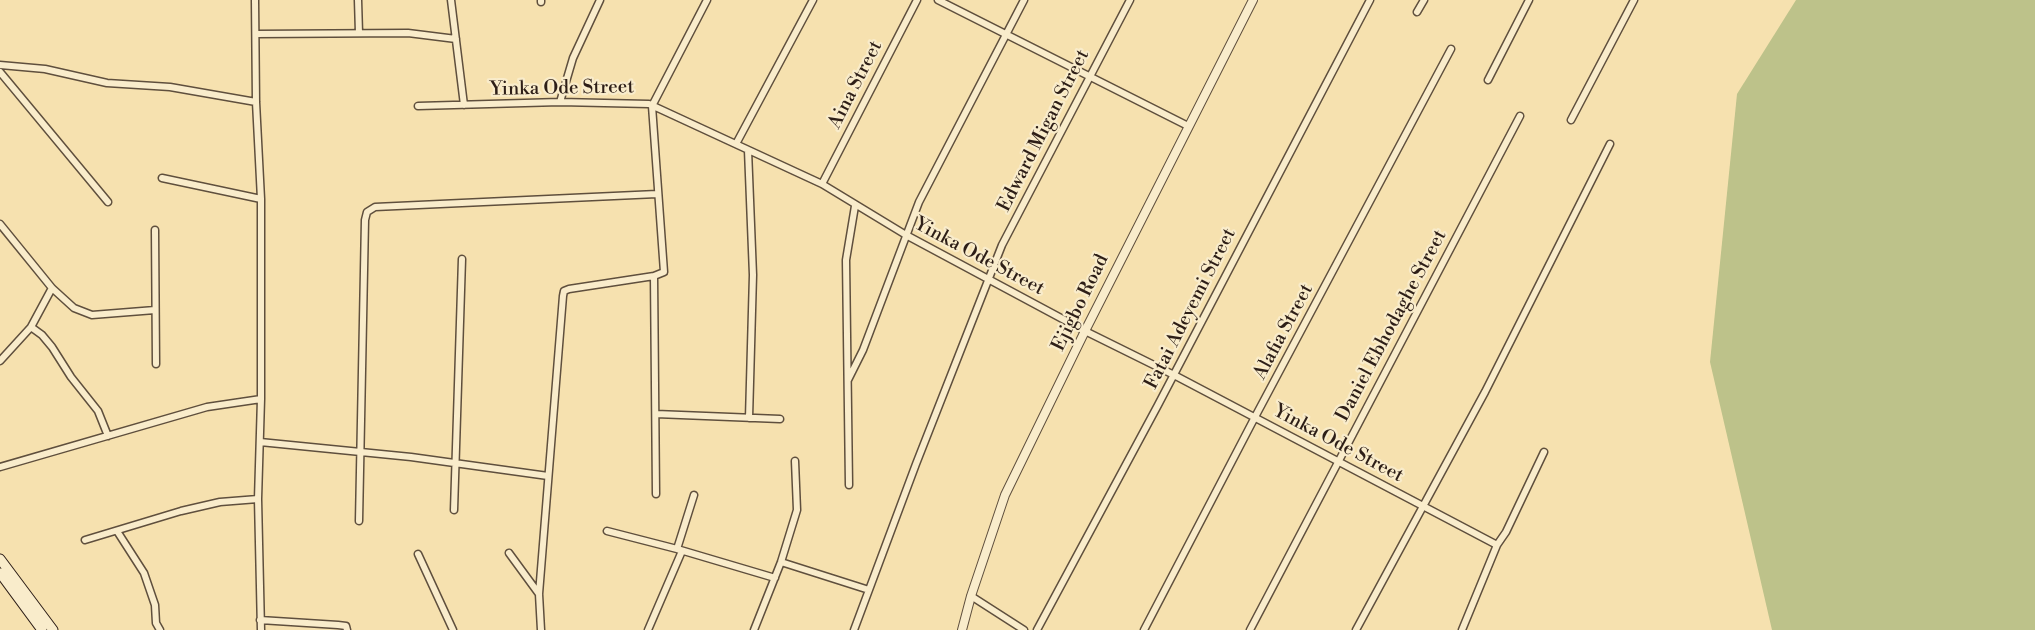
<!DOCTYPE html>
<html>
<head>
<meta charset="utf-8">
<style>
	body { margin:0 }
	canvas { display:block; background:#f6e1af }
</style>
</head>
<body>
<canvas width="2035" height="630"></canvas>
<script>
const ctx = document.querySelector('canvas').getContext('2d');
ctx.lineJoin = 'round';
function paint(path, color) {
  ctx.fillStyle = color;
  ctx.fill(path, 'evenodd');
}
function toPath(rows) {
  const path = new Path2D();
  for (const r of rows) {
    path.moveTo(r[0], r[1]);
    for (let i = 2; i < r.length; i += 2) path.lineTo(r[i], r[i + 1]);
  }
  return path;
}
function trace(path, color, width, dash) {
  ctx.strokeStyle = color;
  ctx.lineWidth = width;
  ctx.lineCap = dash ? 'butt' : 'round';
  ctx.setLineDash(dash || []);
  ctx.stroke(path);
}
function label(font, color, halo, rows, align = 'center') {
  ctx.font = font + ' "Libre Bodoni",serif';
  ctx.lineWidth = 4.5;
  ctx.setLineDash([]);
  ctx.textBaseline = 'middle';
  ctx.strokeStyle = halo;
  ctx.fillStyle = color;
  for (const [text, x, y, turn = 0] of rows) {
    ctx.save();
    ctx.translate(x, y);
    ctx.rotate((+turn || 0) * Math.PI / 180);
    ctx.textAlign = isNaN(turn) ? turn : align;
    if (halo) ctx.strokeText(text, 0, 0);
    ctx.fillText(text, 0, 0);
    ctx.restore();
  }
}
const green = toPath([
	[1796,0,2035,0,2035,630,1772,630,1710,362,1737,94]
]);
const minor = toPath([
	[255,0,256,102,261,199,261,399,258,499,261,630],
	[358,0,359,33],
	[451,0,464,105],
	[541,0,541,2],
	[938,0,1188,126],
	[1417,12,1424,0],
	[256,34,408,33,456,39],
	[0,65,45,69,107,83,170,87,256,102],
	[0,72,108,202],
	[1488,80,1529,0],
	[560,102,573,58,600,0],
	[418,106,560,102,649,104,822,184,906,235,1085,331,1174,375,1497,545],
	[1571,120,1634,0],
	[736,144,813,0],
	[748,150,753,275,749,418],
	[162,178,261,199],
	[822,184,917,0],
	[0,224,52,288,74,308,92,315,155,310],
	[155,230,156,364],
	[654,276,656,494],
	[31,327,42,335,52,347,71,377,98,411,108,436],
	[0,361,31,327,52,288],
	[848,380,863,350,919,202,1024,0],
	[656,414,780,419],
	[260,442,411,457,548,476],
	[0,467,207,407,261,399],
	[849,485,846,260,855,206],
	[454,510,462,259],
	[359,521,365,220,367,212,375,207,657,194],
	[117,531,144,573,155,605,156,623,160,630],
	[607,531,677,549,775,578],
	[85,540,181,511,220,502,258,499],
	[677,549,694,495],
	[509,553,539,594],
	[418,554,453,630],
	[781,562,869,590],
	[971,596,1024,630],
	[260,620,338,625,346,626,347,630],
	[541,630,539,594,563,296,564,291,569,289,654,276,664,272,652,106,707,0],
	[648,630,682,551],
	[754,630,781,562,797,510,795,461],
	[854,630,916,464,1002,245,1130,0],
	[1037,630,1158,405,1370,0],
	[1144,630,1255,417,1451,49],
	[1250,630,1520,116],
	[1356,630,1485,392,1610,144],
	[1462,630,1497,545,1506,532,1544,452]
]);
const tertiary = toPath([
	[962,630,971,596,1005,495,1085,331,1253,0]
]);
const secondary = toPath([
	[0,559,53,630],
	[0,573,42,630]
]);
const streetNames = [
	["Aina Street",856,85,-63],
	["Yinka Ode Street",562,89,-1],
	["Edward Migan Street",1044,131,-63],
	["Yinka Ode Street",979,257,28],
	["Ejigbo Road",1081,303,-64],
	["Fatai Adeyemi Street",1191,309,-63],
	["Daniel Ebhodaghe Street",1392,326,-62],
	["Alafia Street",1284,332,-62],
	["Yinka Ode Street",1338,444,28]
];
paint(green, '#bdc28a');
trace(minor, '#5f4f3d', 9);
trace(tertiary, '#5f4f3d', 10);
trace(secondary, '#2d1e17', 11);
trace(minor, '#f9eccb', 6);
trace(tertiary, '#f9eccb', 8);
trace(secondary, '#f9eccb', 9);
label('19px', '#2d1e17', '#f9eccb', streetNames);
</script>
</body>
</html>
